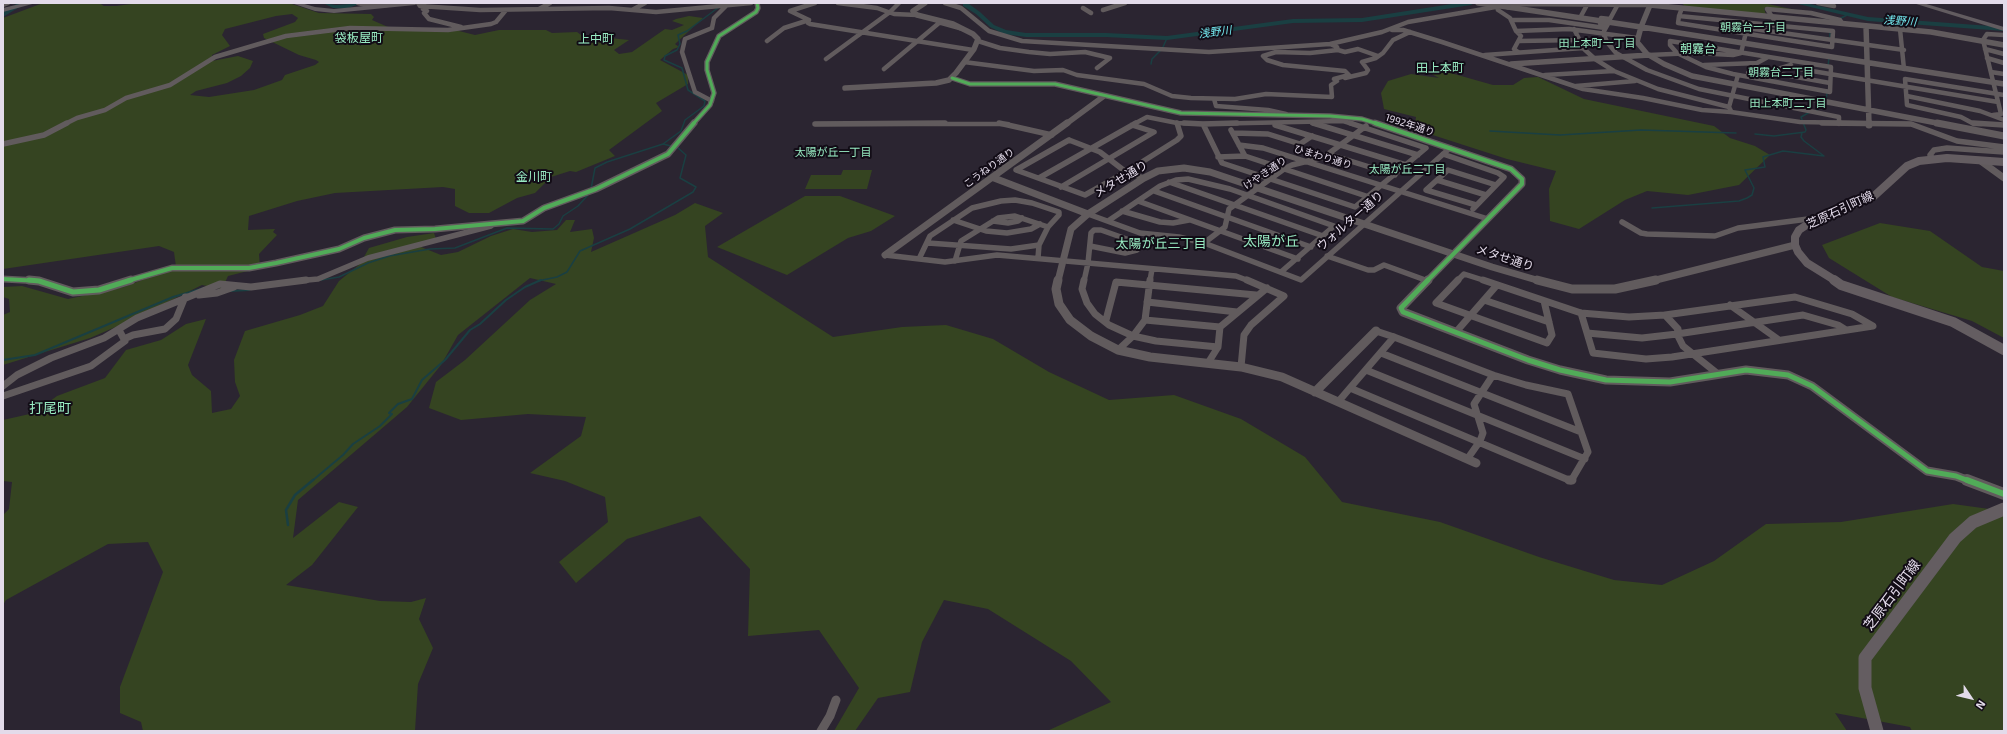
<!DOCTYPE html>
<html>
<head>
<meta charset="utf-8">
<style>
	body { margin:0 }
	#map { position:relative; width:2007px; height:734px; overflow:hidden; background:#2b2531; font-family:"Exo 2",sans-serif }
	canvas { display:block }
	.frame { position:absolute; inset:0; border:4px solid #e3dbea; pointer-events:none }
	.north { position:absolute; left:1951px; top:678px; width:40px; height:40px; -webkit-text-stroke:3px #120c16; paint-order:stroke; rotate:125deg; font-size:11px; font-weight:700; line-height:16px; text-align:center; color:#e3dbea }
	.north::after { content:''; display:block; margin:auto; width:14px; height:18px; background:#e3dbea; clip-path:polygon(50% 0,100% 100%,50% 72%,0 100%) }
</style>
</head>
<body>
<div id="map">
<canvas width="2007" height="734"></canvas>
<div class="frame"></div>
<div class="north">N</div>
</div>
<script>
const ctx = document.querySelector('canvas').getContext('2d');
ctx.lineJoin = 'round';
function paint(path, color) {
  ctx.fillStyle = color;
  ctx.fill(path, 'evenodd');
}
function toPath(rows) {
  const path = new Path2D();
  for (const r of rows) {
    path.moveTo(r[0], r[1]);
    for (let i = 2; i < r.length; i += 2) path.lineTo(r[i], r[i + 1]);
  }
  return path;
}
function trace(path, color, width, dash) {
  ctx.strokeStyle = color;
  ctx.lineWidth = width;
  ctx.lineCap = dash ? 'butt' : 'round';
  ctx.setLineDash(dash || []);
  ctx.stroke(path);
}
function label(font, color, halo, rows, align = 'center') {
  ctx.font = font + ' "Exo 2","Noto Sans JP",sans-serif';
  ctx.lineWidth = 4;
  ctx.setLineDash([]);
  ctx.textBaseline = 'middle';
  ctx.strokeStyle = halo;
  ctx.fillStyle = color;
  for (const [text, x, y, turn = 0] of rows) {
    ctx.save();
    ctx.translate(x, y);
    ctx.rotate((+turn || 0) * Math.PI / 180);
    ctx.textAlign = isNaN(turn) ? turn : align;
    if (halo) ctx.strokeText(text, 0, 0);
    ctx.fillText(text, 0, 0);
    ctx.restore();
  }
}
const green = toPath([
	[43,3,99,3,104,6,116,6,139,3,289,3,319,13,371,14,374,17,372,20,388,27,459,31,475,35,499,30,546,30,552,33,577,32,581,35,629,40,614,50,619,54,632,52,665,29,672,30,684,25,672,21,676,19,689,16,703,18,675,44,679,47,673,49,660,60,688,75,688,84,656,103,662,111,609,150,615,156,576,172,570,171,551,177,535,193,517,198,489,213,469,213,455,206,455,189,443,187,335,193,297,201,249,216,248,230,275,229,273,232,277,235,259,254,260,268,228,276,222,289,202,285,127,322,90,338,3,365,3,315,10,312,9,299,3,297,3,287,22,286,68,299,124,287,176,267,174,252,159,246,3,269,3,18],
	[292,14,298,18,295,22,263,34,264,38,299,55,316,60,319,62,315,65,285,75,282,80,254,90,209,97,190,95,196,91,227,83,241,76,250,68,253,61,238,56,212,61,212,55,230,46,222,35,225,29,276,16],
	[1682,3,1763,3,1810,13,1764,8,1766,15,1685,7],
	[1426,71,1447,72,1493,85,1513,85,1524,78,1538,77,1584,99,1714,126,1730,138,1755,146,1770,155,1739,185,1688,195,1647,191,1625,200,1579,229,1550,221,1549,189,1556,171,1507,159,1414,129,1416,117,1384,109,1381,93,1388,81,1411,74,1439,78],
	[843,170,872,170,867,189,805,189,811,175,841,175],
	[805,196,840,196,895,216,871,231,848,238,787,275,717,247],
	[695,203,723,213,705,226,708,257,833,337,902,327,946,325,993,339,1049,372,1109,400,1174,395,1241,419,1305,457,1342,502,1440,522,1539,557,1614,580,1662,585,1714,561,1766,524,1841,522,1953,504,2004,511,2004,731,1912,731,1910,727,1835,713,1847,731,1047,731,1111,702,1071,661,988,609,944,600,922,642,910,692,878,698,855,731,834,731,859,688,819,630,748,636,750,569,700,516,627,539,576,583,559,562,608,522,605,497,565,481,530,473,581,436,586,417,528,414,461,420,429,408,436,382,465,360,530,300,556,284,530,278,458,335,441,365,407,407,298,500,293,538,339,502,358,507,312,565,286,585,380,601,411,602,426,598,419,619,433,648,418,684,415,731,143,731,141,722,120,713,120,687,163,572,148,542,108,544,6,600,3,605,3,515,9,509,12,482,3,481,3,420,34,413,57,396,105,378,126,350,161,340,186,324,206,319,188,365,192,375,211,391,212,413,231,409,240,396,235,382,234,360,245,331,300,315,323,306,339,281,360,264,369,248,407,237,434,233,436,239,421,247,441,255,458,252,491,236,513,229,532,232,557,230,566,220,575,220,570,232,592,229,594,238,591,252,675,215],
	[1880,223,1930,231,1982,267,2004,271,2004,338,1972,321,1892,297,1829,258,1822,245]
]);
const streamFar2 = toPath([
	[1841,18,1847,15],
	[1830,32,1830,37],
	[1163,47,1167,38],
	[1151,64,1152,59,1161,50],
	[1828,66,1829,58],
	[1826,101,1827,92],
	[1815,111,1826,105],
	[1490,131,1560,135,1641,130,1736,133],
	[1755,134,1774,136,1805,132,1806,130,1801,117,1810,112],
	[663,144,671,146],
	[591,189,595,168,607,162,663,144,681,131,685,120,704,106,705,101,688,90,682,68,664,60,665,56,677,50,680,44,678,35,687,31,719,7],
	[1652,208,1739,201,1747,198,1752,195,1754,188,1745,170,1765,167,1763,157,1783,151,1824,156,1804,141,1801,137,1802,133],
	[321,280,339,277,368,263,389,256,430,249,455,248,507,228,553,229,559,224,563,216,578,206,588,195],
	[538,281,557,277,567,272,580,251,630,229,693,192,696,187,680,178,686,155,677,147]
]);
const streamFar1 = toPath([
	[230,291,249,290],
	[3,360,35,355,173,297,204,288],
	[312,481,343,455,353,444,380,426,392,414,389,413,398,404,412,399,422,380,445,360,470,330,480,324,506,300,525,287,541,280]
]);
const stream = toPath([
	[288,525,286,510,295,495,313,480]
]);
const river = toPath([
	[18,3,26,3,3,17,3,12,18,3],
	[323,3,336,5,363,3,345,9,333,8,323,3],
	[963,3,969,3,969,4,980,12,994,25,1006,30,1026,33,1106,33,1167,36,1293,19,1362,18,1458,3,1474,3,1471,5,1362,22,1293,23,1167,40,1106,37,1026,37,1004,34,990,27,976,14,963,6,963,3],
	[1794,3,1806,3,1868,17,2004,27,2004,31,1868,21,1794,3]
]);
const minorFar3 = toPath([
	[358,3,366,5,387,5],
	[418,3,420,6,480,10,609,8,656,12,751,3],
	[838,3,877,8,894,14,917,15],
	[945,3,961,8,989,31,1022,41,1209,52,1330,44,1382,32,1408,22,1513,4,1650,5],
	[1818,3,1834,6,1831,3],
	[3,5,8,3],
	[425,6,423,9,427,11,424,13,429,19,461,27],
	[1083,8,1091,13],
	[539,9,550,3],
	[632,10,645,3],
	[1103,10,1125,3],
	[1498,10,1510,18,1516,31,1521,36,1514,49,1518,52],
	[1581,16,1587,5],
	[1679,16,1833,31,1832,47,1678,23,1679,16],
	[1679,16,1682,8],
	[1601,18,1610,19,1617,6],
	[809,20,808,23,810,24,973,50],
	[809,20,790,11,815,3],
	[1511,20,1549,20,1605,28],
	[938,22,963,29],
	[1600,23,1608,24,1603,33,1607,42,1616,53,1647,70,1699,89,1839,117,1839,124],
	[1778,26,1767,9,1811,13,1840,20,1842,23],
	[712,28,685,39,682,52,695,92,712,101],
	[712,28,714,18,726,6],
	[1574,29,1584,49,1595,59,1614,71,1658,89,1729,107],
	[1900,29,1904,69],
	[1392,30,1403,30,1442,42,1583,89,1643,98,1702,110,1731,112,1800,122,1912,124],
	[1516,31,1569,29,1637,38],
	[767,41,784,28,809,20],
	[978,41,1000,48,1029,52,1050,54,1085,52,1110,58,1097,68],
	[1519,41,1578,40],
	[1670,41,1831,67,1830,92,1733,74,1706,67,1677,53,1670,45,1670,41],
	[1985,49,2004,54],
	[1338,50,1345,52,1358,49,1378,56],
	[1485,55,1583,48],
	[1649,55,1695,53,1733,55,1741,53,1747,28,1904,50],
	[1987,58,2004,63],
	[826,59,890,12,899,3],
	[964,62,1034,71,1063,70,1077,75,1144,84,1172,96,1191,98,1235,99,1266,94,1332,97,1331,85,1337,81,1334,79,1349,75,1345,71,1283,65,1267,60,1263,56,1276,52,1310,53,1338,50,1337,47,1330,44],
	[1704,65,1757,63,1768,57],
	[1788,67,1998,102],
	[884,69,939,23],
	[1768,72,1830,83],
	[1991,72,2004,74],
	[1748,73,1768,72,1791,65],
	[1545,75,1614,71],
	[1345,78,1366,73,1368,70,1362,62,1376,58,1383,53,1393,40,1410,32],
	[1576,86,1635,81],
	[1907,96,1980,111,2004,120],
	[1214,99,1216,106,1268,110,1286,114],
	[1731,111,1729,107,1738,75],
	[1993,115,2001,114,1983,40,1987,34,2004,35],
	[1312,123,1316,124],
	[65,124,77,118,105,110,126,98,170,85,215,57,286,36,350,28,448,30,491,24,496,22,506,10],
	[815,124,1008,124],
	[1134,124,1147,117,1177,123,1203,124],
	[1203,124,1343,121,1353,124],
	[1982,124,1974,124,1961,117,1907,105,1905,79,2004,95]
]);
const minorFar2 = toPath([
	[999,123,1052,135],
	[1184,123,1203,124],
	[1313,123,1418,155],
	[1822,123,1911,124,1957,141,2004,147],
	[1973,123,2004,125],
	[815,124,945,123],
	[1203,124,1222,163,1355,207,1426,148,1350,123],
	[1203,124,1237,123],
	[1275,125,1406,165],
	[1231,130,1245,156],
	[1233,133,1268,134,1300,144,1312,136],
	[1069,140,1100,152,1126,172,1085,195,1016,170,1069,140],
	[3,144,44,135,67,123],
	[1239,145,1263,148,1488,219],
	[1328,154,1395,175],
	[1443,154,1498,173,1504,177,1473,209],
	[1218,157,1245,156,1369,197],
	[1933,159,1930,155,1934,150,1947,148,2004,152],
	[1126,172,1144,178],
	[1126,172,1177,140,1181,136,1177,123],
	[1039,178,1136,123],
	[1437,180,1486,195],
	[1169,182,1323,236],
	[1061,187,1154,132,1132,125],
	[1154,191,1311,247],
	[1138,201,1298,259],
	[1476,205,1426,190,1448,170,1496,185],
	[1122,211,1160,222,1173,223,1189,220],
	[1088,214,1140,233,1179,237,1204,243,1301,280,1450,148],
	[953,220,986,231,1007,233,1031,229,1040,224],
	[993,221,1008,223,1018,221,1022,218],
	[1108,221,1160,186,1176,180,1188,179,1230,189,1334,226,1281,272],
	[1622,222,1641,233,1647,234,1715,236,1738,228,1816,218],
	[928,243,1011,249,1039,245],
	[1204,243,1225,227,1229,209,1284,169,1292,165,1324,157,1366,126],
	[885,255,945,262,997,255,1236,276,1249,281],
	[1327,256,1368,270,1374,270,1384,265,1428,281],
	[919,259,930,236,972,208,1001,201,1015,200,1032,203,1059,212,1059,215,1048,227,1039,245,1038,258],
	[955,261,961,241,998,218,1015,216,1048,227],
	[297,281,318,279,368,258,491,226],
	[1084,281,1088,263,1091,233,1094,230,1101,230,1135,242,1137,250,1125,253,1090,246],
	[1150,281,1152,269],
	[1457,281,1464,274,1486,281]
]);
const minorFar1 = toPath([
	[1084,280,1082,289,1087,303,1095,314,1109,325,1133,336,1156,341,1218,347],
	[1427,280,1428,281],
	[1458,280,1436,303,1547,343,1552,335,1544,301],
	[1483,280,1581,313],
	[199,295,217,293,234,287],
	[1484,300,1549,322],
	[1147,302,1237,312],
	[1730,305,1779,340],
	[1581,313,1629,317,1665,315,1678,329,1677,334,1642,338,1587,333,1581,313],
	[1106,320,1116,282,1256,295],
	[1145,320,1220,327],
	[1376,331,1394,337],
	[1456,332,1497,285],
	[1587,333,1593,353,1646,359,1672,357,1873,326,1852,314,1795,297,1665,315],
	[1394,337,1493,375,1526,385,1568,394,1588,452,1571,481,1350,388,1394,337],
	[124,339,133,335,165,329,176,319,185,297,187,297],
	[1118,350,1133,336,1145,320,1150,280],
	[1381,353,1581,432],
	[1208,363,1218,347,1220,327,1267,288],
	[1241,367,1244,335,1251,325,1284,296,1247,280],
	[1366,370,1585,459],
	[1718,374,1683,346,1677,334,1803,315,1838,325,1846,330],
	[3,386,17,375,51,358,104,338,137,318,220,284,251,287,306,280],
	[3,396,91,366,125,341,119,330],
	[1338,402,1350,388],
	[1468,458,1480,441,1483,433,1474,404,1493,375]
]);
const minor = toPath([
	[1569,480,1572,480],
	[821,731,830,716,836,700]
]);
const tertiaryFar3 = toPath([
	[1508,7,1641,27,1637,42,1647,54,1664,64,1692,76,1942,124],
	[1866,26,1869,124],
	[2004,45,1931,32,1650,5,1641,27,2004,84],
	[1511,64,1649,55],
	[952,78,970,84,1055,84,1181,113,1330,116,1362,119,1378,124],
	[845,88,936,83,949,80,956,73,974,49,978,39,973,34,953,24,917,15,913,11,925,3],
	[693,124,710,105,714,93,707,70,707,62,719,36,756,12,758,8,757,3],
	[1066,124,1104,96]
]);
const tertiaryFar2 = toPath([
	[1375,123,1511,169,1522,179,1522,184,1427,281],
	[1869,123,1869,125],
	[1937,123,2004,136],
	[1982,162,2004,178],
	[994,178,1088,214],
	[885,255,1067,123],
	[3,279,40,281],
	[127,281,172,268,249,268,276,263,339,249,364,238,395,230,435,229,523,221,544,208,596,189,668,154,694,123],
	[1058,281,1071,229,1088,214,1144,178,1158,171,1184,168,1210,172,1492,267,1540,281],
	[1652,281,1795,245]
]);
const tertiaryFar1 = toPath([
	[29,280,39,281,73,292,99,290,131,280],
	[1058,280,1056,289,1059,304,1070,320,1091,336,1118,350,1150,357,1241,367,1282,377,1476,463],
	[1428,280,1401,308,1403,312,1528,360,1560,370,1606,380,1670,382,1746,370,1788,375,1812,386,1927,471,1956,476,1969,481],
	[1537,280,1572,289,1615,289,1656,280],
	[1315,392,1376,331]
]);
const tertiary = toPath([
	[1967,480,2004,494]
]);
const secondaryFar2 = toPath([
	[1836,281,1807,263,1798,252,1795,245,1795,237,1799,230,1817,218,1873,197,1907,166,1919,161,1947,158,2004,162]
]);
const secondaryFar1 = toPath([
	[1834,280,1841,285,1953,322,2004,350]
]);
const secondary = toPath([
	[1877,731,1865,688,1865,658,1955,538,1973,522,2004,509]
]);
const primary = toPath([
	[24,3,36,3,3,12,3,8,24,3],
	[291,3,301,3,315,7,334,9,395,3,418,3,415,5,334,13,315,11,291,3],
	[1913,3,1923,3,2004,27,2004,31,1913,3]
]);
const tertiaryBridge = toPath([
	[1478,3,1508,7]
]);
const cyclewayFar3 = toPath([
	[952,78,970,84,1055,84,1181,113,1330,116,1362,119,1378,124],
	[693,124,710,105,714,93,707,70,707,62,719,36,756,12,758,8,757,3]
]);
const cyclewayFar2 = toPath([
	[1375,123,1511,169,1522,179,1522,184,1427,281],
	[3,279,40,281],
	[127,281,172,268,249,268,276,263,339,249,364,238,395,230,435,229,523,221,544,208,596,189,668,154,694,123]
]);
const cyclewayFar1 = toPath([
	[29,280,39,281,73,292,99,290,131,280],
	[1428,280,1401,308,1403,312,1528,360,1560,370,1606,380,1670,382,1746,370,1788,375,1812,386,1927,471,1956,476,1969,481]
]);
const cycleway = toPath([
	[1967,480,2004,494]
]);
const farStreetnames = [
	["1992年通り",1410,125,18],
	["ひまわり通り",1323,157,17],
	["こうねり通り",989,168,-36],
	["けやき通り",1265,173,-34]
];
const farWaternames = [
	["浅野川",1900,21,4],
	["浅野川",1215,32,-7]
];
const farNeighbourhoodnames = [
	["朝霧台一丁目",1753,27],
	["田上本町一丁目",1597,43],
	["朝霧台二丁目",1781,72],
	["田上本町二丁目",1788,103],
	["太陽が丘一丁目",833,152],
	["太陽が丘二丁目",1407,169]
];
const farQuarternames = [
	["袋板屋町",359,38],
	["上中町",596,39],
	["朝霧台",1698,49],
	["田上本町",1440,68],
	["金川町",534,177]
];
const streetNames = [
	["メタせ通り",1121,179,-31],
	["芝原石引町線",1840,210,-25],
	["ウォルター通り",1350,221,-41],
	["メタせ通り",1505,258,18]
];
const neighbourhoodNames = [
	["太陽が丘三丁目",1161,244]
];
const quarterNames = [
	["太陽が丘",1271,241],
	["打尾町",50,408]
];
const nearStreetnames = [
	["芝原石引町線",1892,595,-53]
];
paint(green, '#354421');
trace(streamFar2, '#1a3f42', 1.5);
trace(streamFar1, '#1a3f42', 2);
trace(stream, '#1a3f42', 2.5);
paint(river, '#1a3f42');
trace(minorFar3, '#615b5d', 4.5);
trace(minorFar2, '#615b5d', 5.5);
trace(minorFar1, '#615b5d', 7);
trace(minor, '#615b5d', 9);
trace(tertiaryFar3, '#615b5d', 5.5);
trace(tertiaryFar2, '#615b5d', 7);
trace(tertiaryFar1, '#615b5d', 9);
trace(tertiary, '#615b5d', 12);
trace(secondaryFar2, '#645d61', 8);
trace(secondaryFar1, '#645d61', 10);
trace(secondary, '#645d61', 13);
paint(primary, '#625c60');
trace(tertiaryBridge, '#615b5d', 5.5);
trace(cyclewayFar3, '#51ab58', 3);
trace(cyclewayFar2, '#51ab58', 4);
trace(cyclewayFar1, '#51ab58', 5);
trace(cycleway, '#51ab58', 6);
label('10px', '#e3dbea', '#120c16', farStreetnames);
label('italic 11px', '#73e9ef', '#120c16', farWaternames);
label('11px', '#98ebc2', '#120c16', farNeighbourhoodnames);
label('12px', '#98ebc2', '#120c16', farQuarternames);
label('12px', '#e3dbea', '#120c16', streetNames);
label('13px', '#98ebc2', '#120c16', neighbourhoodNames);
label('14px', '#98ebc2', '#120c16', quarterNames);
label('14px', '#e3dbea', '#120c16', nearStreetnames);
</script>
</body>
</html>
